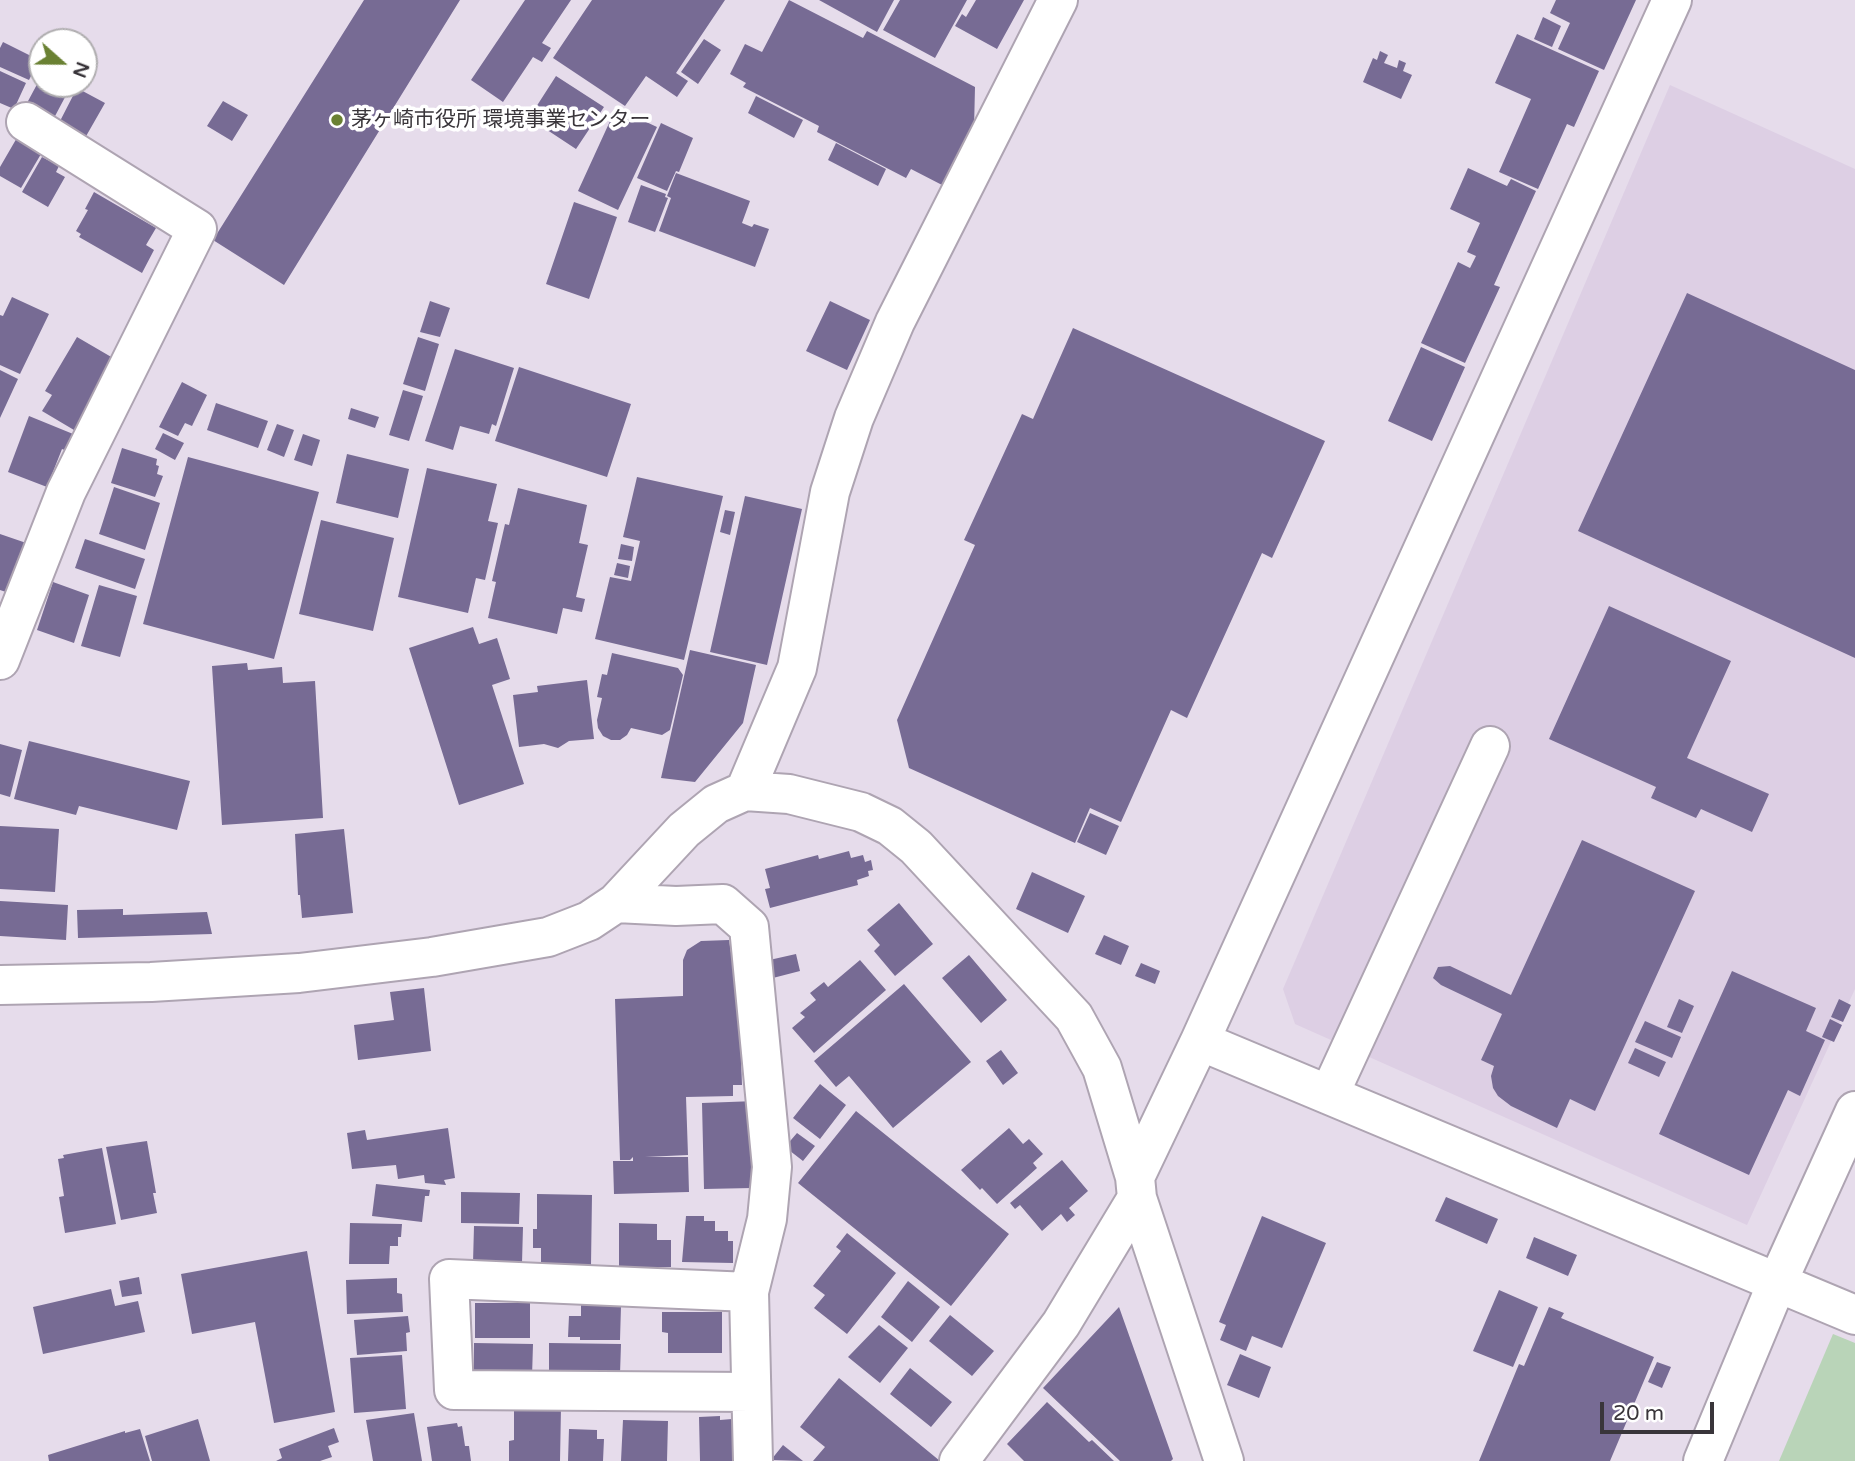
<!DOCTYPE html>
<html>
<head>
<meta charset="utf-8">
<style>
	body { margin:0 }
	#map { position:relative; width:1855px; height:1461px; overflow:hidden; background:#e6dceb; font-family:"Varela Round",sans-serif }
	canvas { display:block }
	.north { position:absolute; left:28px; top:28px; width:70px; height:70px; box-sizing:border-box; background:#fff; border:2px solid #b0aeb0; border-radius:50%; rotate:111deg; font-size:19px; font-weight:700; line-height:28px; text-align:center; color:#39353a }
	.north::after { content:''; display:block; margin:auto; width:24px; height:32px; background:#6a8133; clip-path:polygon(50% 0,100% 100%,50% 72%,0 100%) }
	.scale { position:absolute; left:1600px; top:1402px; width:114px; height:32px; box-sizing:border-box; border:4px solid #39353a; border-top:0; padding-left:9px; font-size:21px; line-height:24px; white-space:nowrap; color:#39353a; -webkit-text-stroke:5px #fff; paint-order:stroke }
</style>
</head>
<body>
<div id="map">
<canvas width="1855" height="1461"></canvas>
<div class="north">N</div>
<div class="scale">20 m</div>
</div>
<script>
const ctx = document.querySelector('canvas').getContext('2d');
ctx.lineJoin = 'round';
function paint(path, color) {
  ctx.fillStyle = color;
  ctx.fill(path, 'evenodd');
}
function toPath(rows) {
  const path = new Path2D();
  for (const r of rows) {
    path.moveTo(r[0], r[1]);
    for (let i = 2; i < r.length; i += 2) path.lineTo(r[i], r[i + 1]);
  }
  return path;
}
function trace(path, color, width, dash) {
  ctx.strokeStyle = color;
  ctx.lineWidth = width;
  ctx.lineCap = dash ? 'butt' : 'round';
  ctx.setLineDash(dash || []);
  ctx.stroke(path);
}
function label(font, color, halo, rows, align = 'center') {
  ctx.font = font + ' "Varela Round","Noto Sans JP",sans-serif';
  ctx.lineWidth = 7;
  ctx.setLineDash([]);
  ctx.textBaseline = 'middle';
  ctx.strokeStyle = halo;
  ctx.fillStyle = color;
  for (const [text, x, y, turn = 0] of rows) {
    ctx.save();
    ctx.translate(x, y);
    ctx.rotate((+turn || 0) * Math.PI / 180);
    ctx.textAlign = isNaN(turn) ? turn : align;
    if (halo) ctx.strokeText(text, 0, 0);
    ctx.fillText(text, 0, 0);
    ctx.restore();
  }
}
const built = toPath([
	[1670,85,1855,169,1855,989,1747,1225,1295,1024,1283,989]
]);
const green = toPath([
	[1833,1334,1855,1343,1855,1461,1779,1461]
]);
const building = toPath([
	[364,0,460,0,284,285,213,240],
	[525,0,571,0,542,43,551,48,542,62,533,57,503,102,471,80],
	[592,0,725,0,676,73,688,81,677,97,646,76,625,106,553,58],
	[789,0,863,38,867,31,975,87,974,129,944,186,911,169,906,178,817,132,819,126,743,87,746,83,730,74,745,44,762,52],
	[819,0,894,0,877,32],
	[900,0,967,0,935,58,883,30],
	[976,0,1024,0,997,49,955,26,962,14,966,17],
	[1556,0,1636,0,1604,70,1558,49,1570,23,1550,13],
	[1543,17,1561,26,1552,47,1534,39],
	[1517,34,1599,71,1574,127,1567,124,1538,189,1499,172,1531,99,1495,83],
	[704,39,721,50,698,84,681,72],
	[3,42,39,60,29,80,0,67,0,48],
	[1380,51,1388,55,1384,63,1397,68,1399,60,1406,63,1403,71,1412,75,1401,99,1363,82,1373,58,1377,60],
	[0,71,26,83,14,109,0,103],
	[42,75,42,84,72,84,54,118,27,103],
	[556,76,604,107,576,149,529,118],
	[77,88,105,103,85,138,59,123],
	[756,96,803,120,794,138,748,113],
	[223,101,248,115,232,141,207,126],
	[616,108,657,127,618,210,578,191],
	[661,123,693,138,679,172,676,171,667,191,637,178],
	[18,136,31,143,29,147,41,154,21,188,0,176,0,167],
	[836,143,886,169,878,186,828,160],
	[42,157,59,166,56,172,65,177,48,207,22,192],
	[1468,168,1507,186,1511,179,1536,191,1494,285,1500,287,1465,363,1421,343,1458,262,1470,268,1476,256,1467,252,1480,223,1450,209],
	[676,173,750,201,742,223,752,227,754,224,769,229,755,267,659,231,671,198,667,196],
	[641,185,666,194,665,197,668,198,655,232,628,222],
	[94,192,156,228,146,245,154,250,142,273,79,237,81,234,76,231,88,210,85,209],
	[574,202,617,217,589,299,546,284],
	[1687,293,1855,370,1855,658,1578,531],
	[12,297,49,314,20,374,0,365,0,315,3,316],
	[430,301,450,308,440,337,420,332],
	[830,301,870,320,847,370,806,351],
	[1073,328,1325,441,1272,558,1262,553,1187,718,1171,710,1121,822,1090,808,1075,843,909,768,897,720,975,545,964,540,1022,414,1033,419],
	[77,337,113,358,95,389,99,392,74,430,42,411,52,395,45,391],
	[418,337,439,344,425,391,403,384],
	[1421,347,1465,367,1432,441,1388,421],
	[455,349,514,368,496,426,492,424,489,434,460,426,453,450,425,441],
	[519,367,631,404,607,477,495,441],
	[0,370,18,379,0,418],
	[182,382,207,395,192,426,185,423,178,436,159,427],
	[403,390,423,396,409,441,389,435],
	[216,403,268,421,258,448,207,430],
	[351,408,379,417,375,428,348,419],
	[29,416,78,436,72,453,62,449,47,487,8,472],
	[277,424,294,430,284,457,267,450],
	[163,433,184,443,175,460,155,449],
	[303,434,320,440,312,466,294,460],
	[122,448,157,459,156,465,159,466,157,474,163,476,155,497,111,483],
	[347,454,409,469,398,518,336,503],
	[188,457,319,492,274,659,143,624],
	[427,468,497,484,488,521,498,523,485,580,476,578,468,613,398,597],
	[637,477,723,496,684,660,595,639,610,577,631,581,640,541,623,537],
	[114,487,160,503,145,550,99,534],
	[518,488,587,505,579,543,588,545,576,597,585,599,582,612,563,608,557,634,488,618,496,582,492,581,505,524,509,525],
	[745,496,802,509,767,665,710,652],
	[725,510,735,512,730,535,720,532],
	[321,520,394,538,373,631,299,614],
	[0,534,35,546,18,596,0,590],
	[85,539,145,559,135,589,75,568],
	[621,544,634,547,632,561,618,559],
	[617,563,630,566,628,578,614,575],
	[53,582,89,595,74,643,37,630],
	[99,585,137,596,120,657,81,646],
	[1609,606,1731,661,1687,758,1769,794,1752,832,1701,809,1696,818,1651,798,1656,787,1549,739],
	[473,627,479,644,497,638,510,679,492,685,524,784,459,805,409,648],
	[690,650,756,665,743,723,695,782,661,778],
	[612,653,678,668,683,675,670,730,662,735,631,728,627,735,620,740,611,740,603,736,598,728,597,720,602,698,597,697,602,674,607,675],
	[247,663,248,670,282,667,283,683,315,681,323,818,222,825,212,666],
	[587,680,594,739,569,741,558,748,544,744,519,747,513,695,538,692,537,686],
	[29,741,190,781,177,830,79,806,76,815,14,799],
	[0,744,22,750,10,797,0,794],
	[1090,813,1119,826,1106,855,1077,842],
	[0,826,59,829,55,892,0,889],
	[344,829,353,913,302,918,300,895,298,895,295,834],
	[1582,840,1695,891,1595,1111,1570,1099,1557,1128,1511,1106,1498,1096,1493,1088,1491,1076,1494,1066,1481,1060,1502,1014,1441,985,1433,978,1438,967,1450,966,1511,995],
	[849,851,851,858,863,855,865,862,871,860,873,870,868,871,869,876,857,880,858,885,770,908,765,889,770,888,765,869,818,855,819,859],
	[1032,872,1085,896,1068,933,1016,909],
	[0,901,68,905,66,940,0,936],
	[899,903,933,944,895,976,874,951,880,945,867,930],
	[123,909,123,915,207,912,212,934,78,938,77,910],
	[1104,935,1129,946,1121,965,1095,954],
	[729,940,739,1004,742,1085,733,1085,733,1096,686,1097,688,1155,645,1157,688,1157,689,1192,614,1194,613,1161,633,1161,633,1157,630,1160,620,1160,615,999,683,996,683,960,687,950,701,941],
	[796,954,800,971,769,979,765,961],
	[969,955,1007,1000,981,1023,942,978],
	[860,960,886,990,814,1053,792,1028,805,1017,800,1013,816,1000,810,993,824,982,828,987],
	[1141,963,1160,971,1155,984,1135,976],
	[1732,971,1816,1008,1806,1031,1825,1040,1800,1096,1788,1090,1749,1175,1659,1134],
	[904,984,971,1062,893,1128,849,1076,836,1087,814,1061],
	[424,988,431,1051,358,1060,354,1025,394,1020,390,992],
	[1679,999,1694,1006,1682,1033,1667,1027],
	[1839,999,1851,1005,1843,1022,1831,1017],
	[1830,1019,1842,1025,1834,1042,1822,1037],
	[1645,1021,1681,1037,1672,1058,1635,1042],
	[1635,1048,1666,1062,1659,1077,1628,1063],
	[1001,1050,1018,1073,1003,1085,986,1061],
	[820,1084,846,1105,820,1139,793,1118],
	[756,1101,752,1188,704,1189,702,1103],
	[856,1111,1009,1234,951,1306,798,1183],
	[448,1128,455,1178,444,1180,446,1185,425,1183,424,1175,398,1179,396,1165,352,1169,347,1133,365,1130,367,1140],
	[1009,1128,1023,1144,1029,1139,1043,1154,1033,1163,1037,1168,997,1204,982,1188,980,1190,961,1170],
	[797,1133,815,1146,803,1161,785,1147],
	[147,1141,156,1193,153,1193,157,1213,121,1220,106,1147],
	[102,1148,116,1224,65,1233,59,1197,64,1196,58,1159,64,1158,63,1155],
	[1062,1160,1088,1191,1069,1208,1075,1215,1067,1222,1061,1214,1042,1231,1020,1205,1015,1209,1010,1203],
	[376,1184,430,1190,429,1196,425,1196,422,1222,372,1216],
	[461,1192,520,1193,519,1224,461,1223],
	[537,1194,592,1195,591,1265,541,1264,541,1248,533,1248,533,1229,537,1229],
	[1446,1197,1498,1219,1487,1244,1435,1221],
	[686,1216,704,1216,704,1221,715,1221,715,1231,728,1231,728,1241,733,1241,733,1263,682,1262],
	[1262,1216,1326,1243,1282,1348,1252,1336,1246,1351,1220,1340,1226,1325,1219,1322],
	[350,1223,402,1224,401,1237,398,1237,398,1246,390,1246,389,1264,349,1264],
	[619,1223,657,1224,657,1240,671,1240,671,1267,619,1268],
	[474,1226,523,1227,522,1263,473,1263],
	[847,1233,896,1273,847,1334,814,1308,825,1295,813,1286,841,1251,836,1247],
	[1534,1237,1577,1255,1568,1276,1526,1258],
	[307,1251,335,1412,274,1423,255,1322,192,1334,181,1274],
	[139,1277,142,1294,122,1297,119,1281],
	[397,1278,397,1293,402,1294,403,1312,347,1314,346,1280],
	[908,1281,940,1307,912,1342,881,1317],
	[111,1289,115,1306,138,1301,145,1332,43,1354,33,1307],
	[1499,1290,1538,1307,1513,1367,1473,1351],
	[581,1299,601,1300,601,1305,621,1306,620,1340,580,1340,580,1337,568,1337,569,1316,581,1316],
	[475,1303,530,1303,530,1338,475,1338],
	[1119,1307,1173,1459,1171,1461,1120,1461,1043,1388],
	[1549,1307,1564,1313,1561,1318,1654,1357,1610,1461,1479,1461,1519,1364,1524,1366],
	[662,1312,722,1312,722,1353,668,1353,668,1333,662,1332],
	[950,1315,994,1351,972,1376,929,1341],
	[408,1316,410,1332,406,1333,407,1351,357,1355,354,1320],
	[879,1325,908,1348,880,1383,848,1357],
	[474,1343,533,1344,532,1377,474,1376],
	[549,1343,621,1344,620,1374,549,1375],
	[1240,1354,1271,1367,1259,1398,1227,1385],
	[402,1355,406,1409,354,1413,350,1358],
	[1657,1362,1671,1367,1662,1388,1648,1382],
	[910,1368,952,1402,931,1427,890,1394],
	[839,1378,940,1461,813,1461,825,1447,800,1427],
	[1047,1402,1089,1442,1092,1440,1114,1461,1024,1461,1007,1444],
	[514,1406,561,1407,560,1461,509,1461,509,1441,514,1440],
	[414,1413,422,1461,373,1461,366,1420],
	[720,1416,720,1420,732,1419,733,1461,700,1461,699,1417],
	[198,1419,210,1461,152,1461,145,1436],
	[623,1420,668,1421,667,1461,621,1461],
	[457,1423,458,1427,462,1426,465,1446,469,1446,471,1461,432,1461,427,1427],
	[334,1428,339,1442,328,1446,332,1457,320,1461,276,1461,282,1458,279,1449],
	[140,1429,150,1461,49,1461,48,1455,125,1431,125,1433],
	[569,1429,597,1430,597,1439,604,1439,603,1461,568,1461],
	[783,1445,803,1461,771,1460]
]);
const minor = toPath([
	[0,660,66,492,197,229,26,122],
	[745,791,797,668,830,492,854,418,895,322,1058,0],
	[616,903,676,906,723,904,749,927,772,1167,767,1219,749,1292,753,1461],
	[0,985,151,982,299,973,432,957,548,937,589,921,616,903,684,830,716,804,745,791,789,794,861,812,890,826,916,847,1074,1017,1102,1068,1135,1177,1137,1198,1224,1461],
	[1200,1041,1855,1315],
	[1329,1095,1490,746],
	[1135,1177,1200,1041,1672,0],
	[749,1292,449,1279,454,1390,750,1392],
	[959,1461,1061,1324,1137,1198],
	[1703,1461,1777,1283,1855,1111]
]);
const markers = [
	[337,120,7,"#6a8133"]
];
const poiNames = [
	["茅ヶ崎市役所 環境事業センター",351,120]
];
paint(built, '#ddcfe4');
paint(green, '#b9d4b8');
paint(building, '#776b94');
trace(minor, '#aea4b2', 42);
trace(minor, '#fff', 38);
for (const [x, y, r, color] of markers) {
  const dot = new Path2D();
  dot.arc(x, y, r, 0, 2 * Math.PI);
  ctx.fillStyle = color;
  ctx.fill(dot);
  trace(dot, '#fff', 2.5);
}
label('21px', '#39353a', '#fff', poiNames, 'left');
</script>
</body>
</html>
